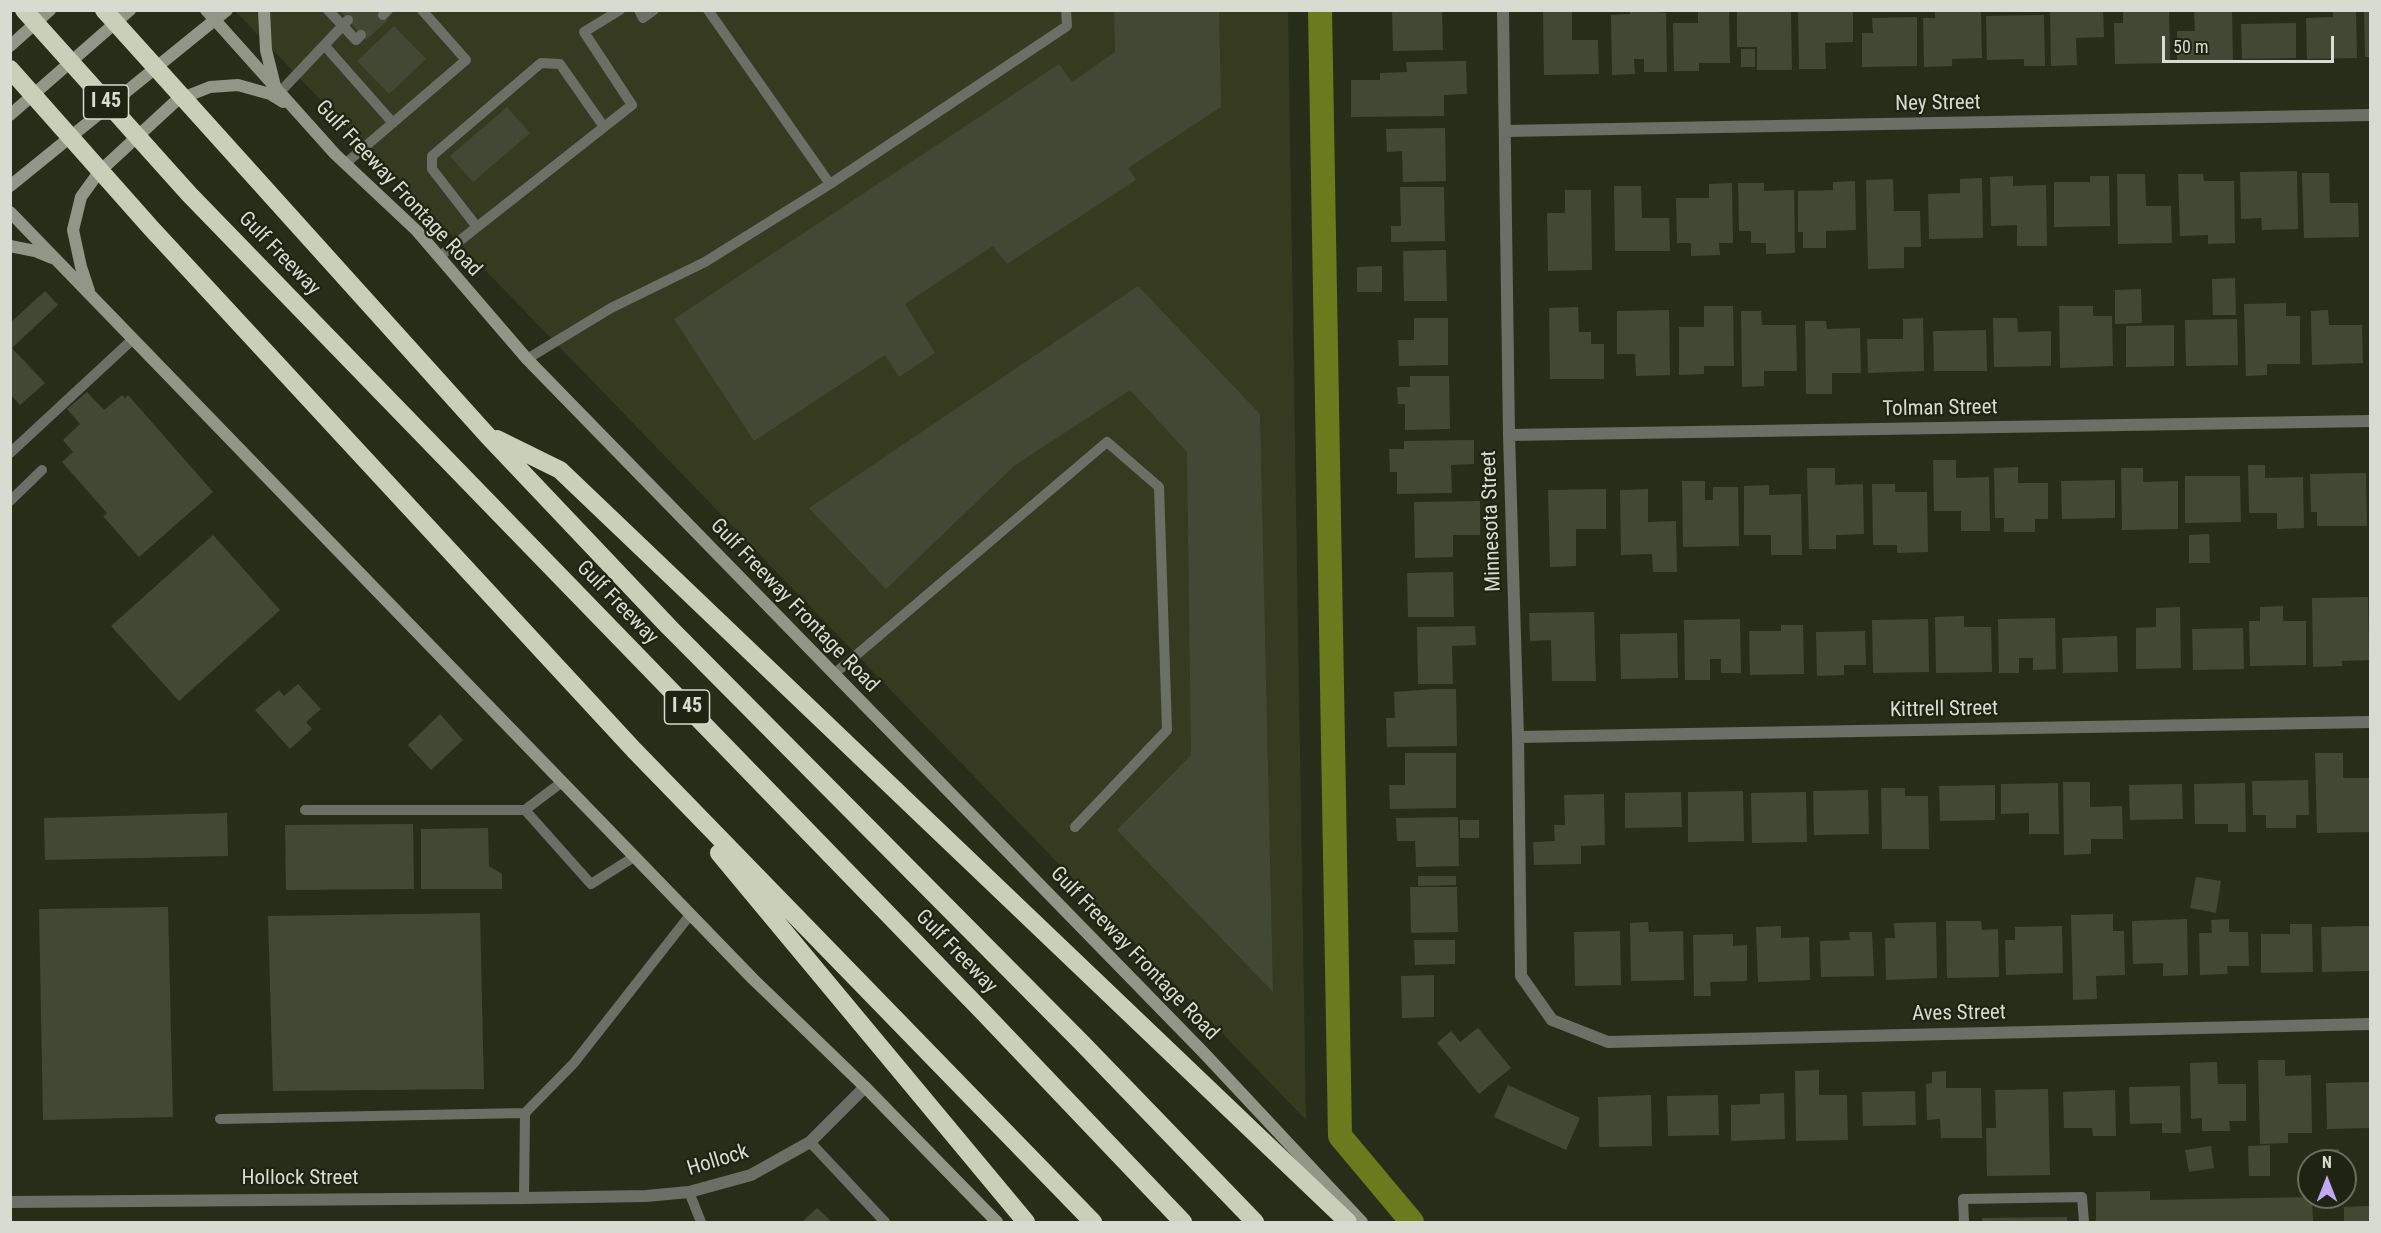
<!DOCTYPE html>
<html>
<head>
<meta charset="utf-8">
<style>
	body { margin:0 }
	#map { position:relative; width:2381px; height:1233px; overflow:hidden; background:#282d1a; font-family:"Roboto Condensed",sans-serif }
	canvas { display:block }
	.frame { position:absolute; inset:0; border:12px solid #d8dcd0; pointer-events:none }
	.north { position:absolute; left:2297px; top:1149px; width:60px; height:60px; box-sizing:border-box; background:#1f2311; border:2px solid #696d5d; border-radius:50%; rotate:0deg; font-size:16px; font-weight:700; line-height:24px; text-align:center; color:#d8dcd0 }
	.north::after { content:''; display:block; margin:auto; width:21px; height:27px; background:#c1a8f3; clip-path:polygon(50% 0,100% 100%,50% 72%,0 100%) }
	.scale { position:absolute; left:2162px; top:36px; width:172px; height:27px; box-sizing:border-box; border:3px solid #d8dcd0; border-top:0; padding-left:8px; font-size:18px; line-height:21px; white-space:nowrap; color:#d8dcd0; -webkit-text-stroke:4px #1f2311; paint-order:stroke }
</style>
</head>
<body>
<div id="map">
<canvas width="2381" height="1233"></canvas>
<div class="frame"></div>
<div class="north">N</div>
<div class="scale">50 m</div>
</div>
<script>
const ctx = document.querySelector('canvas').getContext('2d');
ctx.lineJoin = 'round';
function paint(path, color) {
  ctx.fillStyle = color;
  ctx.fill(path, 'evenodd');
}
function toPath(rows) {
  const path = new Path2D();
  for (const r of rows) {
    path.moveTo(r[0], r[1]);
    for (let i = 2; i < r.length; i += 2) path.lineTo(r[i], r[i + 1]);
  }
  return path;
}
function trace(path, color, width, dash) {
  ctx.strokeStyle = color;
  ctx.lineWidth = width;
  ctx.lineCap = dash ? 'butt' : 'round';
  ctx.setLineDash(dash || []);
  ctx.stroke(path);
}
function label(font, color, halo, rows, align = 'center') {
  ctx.font = font + ' "Roboto Condensed",sans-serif';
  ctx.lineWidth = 4.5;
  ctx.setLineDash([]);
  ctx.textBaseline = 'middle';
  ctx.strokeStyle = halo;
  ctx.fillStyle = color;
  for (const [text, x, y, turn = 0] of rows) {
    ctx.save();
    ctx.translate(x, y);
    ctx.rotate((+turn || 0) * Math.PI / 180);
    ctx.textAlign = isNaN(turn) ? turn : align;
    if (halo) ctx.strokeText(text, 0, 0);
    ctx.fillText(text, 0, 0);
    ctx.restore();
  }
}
const built = toPath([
	[235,11,1288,11,1306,1120]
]);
const canal = toPath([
	[1320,10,1340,1136,1412,1222]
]);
const building = toPath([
	[339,10,378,10,388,20,366,40],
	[1114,10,1219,10,1221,107,1128,168,1136,180,1007,264,993,246,905,304,935,353,899,377,885,355,754,441,674,319,1059,64,1072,82,1115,52],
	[1392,10,1442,10,1443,50,1393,51],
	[1543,10,1572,10,1572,40,1598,40,1599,74,1544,75],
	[1630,10,1666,13,1667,72,1644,72,1644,59,1634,59,1635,74,1612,75,1611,15,1630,14],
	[1698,10,1729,10,1730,63,1699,63,1699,71,1674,71,1673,23,1698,23],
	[1737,10,1791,10,1792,70,1757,70,1757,47,1737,47],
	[1798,10,1853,10,1853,42,1825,43,1826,69,1799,69],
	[1935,10,1981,10,1982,58,1952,59,1952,66,1924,67,1923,18,1935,18],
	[2050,10,2103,10,2104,37,2076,38,2077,65,2051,66],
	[2123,10,2169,10,2170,63,2115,64,2114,23,2123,23],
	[2232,10,2233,62,2177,63,2177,31,2195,31,2194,11],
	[2333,10,2356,10,2357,58,2307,59,2306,18,2333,17],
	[2364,10,2370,10,2370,57,2365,57],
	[2044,15,2045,66,2024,66,2024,59,1987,60,1986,16],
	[1917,17,1917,66,1862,67,1862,33,1873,33,1872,18],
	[2296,23,2296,58,2242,59,2241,24],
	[394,26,426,59,389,94,357,61],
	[1741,49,1755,49,1755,67,1741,67],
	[1466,61,1467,94,1444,95,1444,116,1351,117,1351,80,1380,80,1380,73,1407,72,1406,62],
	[507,107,530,133,473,182,450,156],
	[1445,128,1446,181,1403,182,1402,151,1387,152,1386,129],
	[2297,171,2298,229,2262,230,2261,218,2241,219,2240,172],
	[2302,173,2329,173,2330,203,2358,203,2359,237,2304,238],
	[2117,174,2145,174,2146,206,2171,206,2172,243,2118,244],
	[2178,174,2203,174,2204,181,2234,181,2235,243,2208,244,2208,235,2180,236],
	[2013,176,2013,186,2046,185,2047,246,2017,246,2017,225,1991,226,1990,177],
	[2090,176,2109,176,2110,226,2054,227,2054,182,2090,182],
	[1982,178,1983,238,1929,239,1928,194,1960,193,1960,179],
	[1893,179,1894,211,1920,211,1921,247,1904,247,1904,268,1868,269,1866,180],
	[1855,181,1856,230,1826,231,1826,248,1803,248,1803,232,1798,232,1798,191,1833,190,1833,182],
	[1732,183,1733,243,1719,243,1720,255,1691,256,1691,243,1677,243,1676,198,1709,198,1709,184],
	[1738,183,1764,183,1764,191,1794,190,1795,253,1766,254,1766,243,1751,243,1751,231,1739,231],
	[1614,186,1641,186,1642,218,1669,218,1670,251,1615,251],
	[1400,187,1444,187,1445,241,1391,242,1391,226,1401,226],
	[1565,190,1591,190,1592,270,1548,271,1547,213,1565,213],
	[1446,250,1447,301,1404,301,1403,251],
	[1382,266,1382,292,1357,292,1357,267],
	[2235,278,2236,315,2213,315,2212,279],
	[1138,286,1260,414,1273,992,1117,830,1191,755,1187,452,1130,390,1014,466,886,589,809,508],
	[2141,289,2142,323,2115,324,2115,290],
	[45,291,58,305,12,348,45,383,20,405,10,394,10,323],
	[2286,303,2286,316,2300,316,2300,364,2267,364,2267,375,2246,376,2244,304],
	[1704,306,1733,306,1734,366,1704,366,1704,374,1679,375,1679,327,1704,327],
	[2059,306,2093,306,2093,316,2112,316,2113,366,2060,368],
	[1578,307,1579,332,1591,332,1591,344,1604,344,1604,379,1550,379,1549,308],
	[1669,310,1670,375,1636,376,1635,354,1617,354,1617,311],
	[2328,310,2329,325,2362,325,2363,363,2312,365,2311,311],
	[1741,311,1761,311,1762,325,1796,325,1797,371,1764,371,1764,386,1742,387],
	[1414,318,1448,318,1448,365,1399,366,1398,340,1414,340],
	[1923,318,1924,371,1868,373,1867,339,1903,339,1903,319],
	[1993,318,2017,318,2018,332,2051,331,2051,366,1994,367],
	[2237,319,2238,365,2186,366,2185,320],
	[1805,321,1826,321,1827,329,1860,328,1861,373,1832,373,1832,394,1806,394],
	[2174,325,2174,366,2126,367,2126,326],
	[1986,330,1987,371,1934,371,1933,331],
	[1410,376,1449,376,1450,429,1405,430,1405,404,1398,404,1397,387,1410,387],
	[87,392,104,410,122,395,125,398,128,395,213,492,139,557,103,516,107,513,62,462,73,452,63,440,80,424,67,409],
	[1474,440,1474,464,1451,465,1452,493,1397,494,1397,472,1390,472,1389,449,1404,449,1404,441],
	[1933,460,1956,460,1956,478,1989,477,1990,531,1961,531,1961,511,1934,511],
	[2248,465,2265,465,2265,478,2303,477,2304,528,2277,529,2277,513,2249,513],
	[2018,467,2018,483,2048,483,2048,519,2035,519,2035,532,2004,532,2004,518,1995,518,1994,468],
	[1807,468,1835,468,1835,485,1863,484,1864,534,1836,535,1836,549,1809,549],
	[2121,468,2143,468,2143,482,2178,481,2178,529,2122,530],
	[2366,473,2367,526,2317,526,2317,512,2311,512,2310,474],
	[2185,476,2240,476,2241,522,2185,523],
	[2115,480,2115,518,2062,519,2061,481],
	[1682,481,1705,481,1705,500,1713,500,1713,487,1738,487,1739,546,1683,547],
	[1872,484,1895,484,1895,492,1927,492,1928,552,1897,553,1897,545,1873,545],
	[1769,485,1769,495,1801,494,1802,555,1771,555,1771,535,1744,535,1744,486],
	[1606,489,1606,529,1576,529,1576,566,1550,567,1548,490],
	[1648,489,1648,522,1676,521,1677,572,1653,572,1652,554,1621,555,1620,490],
	[1480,501,1480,535,1453,535,1453,557,1415,558,1414,502],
	[2209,534,2210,563,2189,563,2189,535],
	[213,535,280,610,179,701,111,626],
	[1453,572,1454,617,1408,617,1407,573],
	[2368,597,2369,660,2342,661,2342,666,2313,667,2312,598],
	[2283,606,2283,621,2306,621,2306,665,2250,666,2249,621,2260,621,2260,607],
	[2180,607,2181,668,2136,669,2136,628,2156,627,2156,608],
	[1594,612,1596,681,1552,681,1551,640,1530,641,1529,613],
	[1964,616,1964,627,1991,627,1992,672,1936,673,1935,617],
	[2055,618,2056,669,2033,670,2033,658,2019,658,2019,673,1999,673,1998,619],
	[1740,619,1741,673,1721,673,1721,659,1710,659,1710,680,1685,680,1684,620],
	[1928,619,1929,672,1873,673,1872,620],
	[1781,625,1803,625,1804,674,1750,675,1749,631,1781,631],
	[1475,626,1476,645,1452,646,1453,684,1418,684,1417,627],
	[2243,628,2244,669,2193,670,2192,629],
	[1865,631,1866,665,1844,665,1844,675,1817,676,1816,632],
	[1677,633,1678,678,1621,679,1620,634],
	[2117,636,2118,672,2063,673,2062,638],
	[298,684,321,709,306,722,312,729,290,749,255,710,279,690,284,696],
	[1434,689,1456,689,1457,746,1387,747,1386,718,1395,718,1394,692],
	[440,714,463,740,431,770,408,745],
	[1405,753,1456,753,1456,808,1390,809,1389,785,1405,785],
	[2315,753,2343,753,2343,778,2370,778,2370,832,2317,833],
	[2308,780,2309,815,2296,815,2296,828,2266,828,2266,815,2253,815,2252,781],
	[2063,782,2090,782,2090,807,2122,806,2123,839,2091,839,2091,854,2064,855],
	[2058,783,2059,834,2029,834,2029,813,2001,814,2001,784],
	[2245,783,2246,832,2228,832,2228,824,2195,824,2194,784],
	[2182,784,2183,819,2130,820,2129,785],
	[1995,785,1995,820,1940,821,1939,786],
	[1881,788,1905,788,1905,796,1928,796,1929,849,1882,849],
	[1868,790,1869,834,1814,835,1813,791],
	[1743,791,1744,841,1688,842,1688,792],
	[1681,792,1682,827,1625,828,1625,793],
	[1806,792,1807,842,1752,843,1751,793],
	[1604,794,1605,845,1581,846,1581,864,1534,865,1533,842,1555,841,1554,825,1565,825,1564,795],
	[227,813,228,856,45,860,44,818],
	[1458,817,1459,866,1416,867,1415,841,1397,841,1396,818],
	[1460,820,1479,820,1479,838,1460,838],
	[413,824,414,889,286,890,285,825],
	[488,828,489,866,502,874,502,889,421,889,421,829],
	[1418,876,1456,876,1456,885,1418,886],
	[2196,877,2221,881,2216,913,2190,908],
	[1410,887,1457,887,1458,932,1411,933],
	[168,907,173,1117,43,1120,39,909],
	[480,913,484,1089,273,1091,268,916],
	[2113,914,2113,931,2124,931,2125,975,2096,976,2097,999,2073,1000,2071,915],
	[2187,919,2188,975,2163,976,2163,963,2133,964,2132,921],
	[2229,919,2229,932,2248,932,2249,966,2227,966,2228,974,2200,975,2199,933,2212,933,2211,920],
	[1946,921,1981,921,1982,930,1998,929,1999,977,1947,978],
	[1648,922,1649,932,1683,931,1684,980,1631,981,1630,923],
	[1936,922,1937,978,1886,980,1885,938,1895,938,1894,923],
	[2290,924,2312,924,2313,972,2261,973,2261,934,2290,934],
	[1781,926,1781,938,1809,937,1810,980,1758,982,1756,927],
	[2062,926,2063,973,2006,975,2005,940,2015,940,2015,927],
	[2370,926,2370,971,2322,972,2321,927],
	[1620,931,1621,985,1575,986,1574,932],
	[1849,932,1872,932,1874,976,1821,977,1820,941,1850,940],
	[1733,934,1733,946,1747,945,1747,981,1710,982,1711,996,1694,996,1693,935],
	[1414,940,1455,940,1455,964,1415,965],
	[1434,975,1434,1017,1402,1018,1401,976],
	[1478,1028,1511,1068,1479,1094,1437,1043,1451,1031,1460,1042],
	[2258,1060,2285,1060,2285,1076,2311,1075,2312,1133,2288,1133,2288,1143,2260,1144],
	[2217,1062,2218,1084,2246,1084,2246,1121,2229,1121,2230,1131,2202,1131,2202,1118,2191,1119,2190,1063],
	[1819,1070,1819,1095,1847,1095,1848,1140,1796,1141,1795,1071],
	[1946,1071,1946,1088,1981,1088,1982,1138,1941,1138,1940,1119,1927,1120,1926,1084,1932,1083,1932,1072],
	[2370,1082,2370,1128,2327,1129,2326,1083],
	[1508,1085,1580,1118,1566,1150,1494,1117],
	[2180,1086,2181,1133,2162,1133,2162,1123,2130,1124,2129,1087],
	[2048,1089,2050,1175,1987,1176,1986,1128,1996,1128,1995,1090],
	[2115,1090,2116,1136,2093,1136,2092,1128,2064,1128,2063,1092],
	[1915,1091,1916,1125,1863,1126,1862,1092],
	[1784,1093,1785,1139,1731,1141,1731,1105,1760,1104,1760,1094],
	[1651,1095,1652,1146,1599,1147,1598,1097],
	[1718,1095,1719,1135,1668,1136,1667,1096],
	[2270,1145,2270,1176,2249,1176,2248,1146],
	[2211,1146,2214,1168,2189,1172,2185,1150],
	[2339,1149,2340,1161,2320,1161,2319,1150],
	[2150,1191,2150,1200,2312,1197,2313,1222,2096,1222,2096,1192],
	[2370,1206,2370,1222,2344,1222,2344,1207],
	[817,1208,832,1222,802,1222],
	[2067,1217,2067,1222,1982,1222,1982,1218]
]);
const lane = toPath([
	[328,10,356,40,361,35],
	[639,10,643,18,654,10],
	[708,10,830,184],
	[383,15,388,10],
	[325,46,393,123],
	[280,92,348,20],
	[346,163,466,60,422,10],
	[477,227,432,169,432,156,541,63,560,64,604,127],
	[439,257,632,105,584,32,620,10],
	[527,359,611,308,705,262,830,184,1067,26,1066,10],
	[10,453,133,339],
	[10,501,42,470],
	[834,674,1107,442,1159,487,1167,730,1075,827],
	[305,810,525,810,591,884,634,857],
	[525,810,562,782],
	[220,1119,525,1113],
	[810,1142,885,1222],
	[689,1192,701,1222],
	[524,1198,525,1113,574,1063,690,915],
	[1964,1222,1963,1199,2082,1197,2084,1222]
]);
const street = toPath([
	[1503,10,1509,435,1518,737,1521,976,1552,1020,1608,1042,2370,1024],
	[1505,131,2370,115],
	[1509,435,2370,421],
	[1518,737,2370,722],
	[10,1202,524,1198,646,1196,689,1192,751,1175,810,1142,865,1087]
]);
const secondary = toPath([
	[206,10,335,154,417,231,527,359,1203,1052,1362,1222],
	[264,10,266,50,275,86],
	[10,46,50,10],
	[10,115,130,10],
	[10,186,227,10],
	[10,212,753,979,865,1087,997,1222],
	[10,246,35,251,52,258],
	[89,291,81,267,73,230,81,197,99,172,177,100,210,87,238,85,270,94,283,102]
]);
const highway = toPath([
	[24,10,189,194,983,1012,1183,1222],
	[104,10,487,435,669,627,1083,1044,1255,1222],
	[10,69,151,228,634,750,1093,1222],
	[497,439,560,470,1348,1222],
	[719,853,1026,1222]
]);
const shields = [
	[106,102,45],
	[687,707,45]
];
const shieldNames = [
	["I 45",106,102],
	["I 45",687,707]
];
const streetNames = [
	["Ney Street",1938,104,-1],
	["Gulf Freeway Frontage Road",398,189,47],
	["Gulf Freeway",279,254,46],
	["Tolman Street",1940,409,-1],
	["Minnesota Street",1492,521,-92],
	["Gulf Freeway",617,603,46],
	["Gulf Freeway Frontage Road",794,606,46],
	["Kittrell Street",1944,710,-1],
	["Gulf Freeway",956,952,46],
	["Gulf Freeway Frontage Road",1134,954,46],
	["Aves Street",1959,1014,-1],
	["Hollock",718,1161,-17],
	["Hollock Street",300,1179]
];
paint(built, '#353a21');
trace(canal, '#6a7a1c', 24);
paint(building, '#434834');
trace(lane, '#6c6f66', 10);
trace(street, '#6c6f66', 12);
trace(secondary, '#929687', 12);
trace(highway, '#c9cfb8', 18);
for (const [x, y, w] of shields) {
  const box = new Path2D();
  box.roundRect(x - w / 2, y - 17, w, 34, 4.5);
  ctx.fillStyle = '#1f2311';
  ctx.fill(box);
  trace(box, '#d8dcd0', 1.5);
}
label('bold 20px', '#d8dcd0', null, shieldNames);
label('21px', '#d8dcd0', '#1f2311', streetNames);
</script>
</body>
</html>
